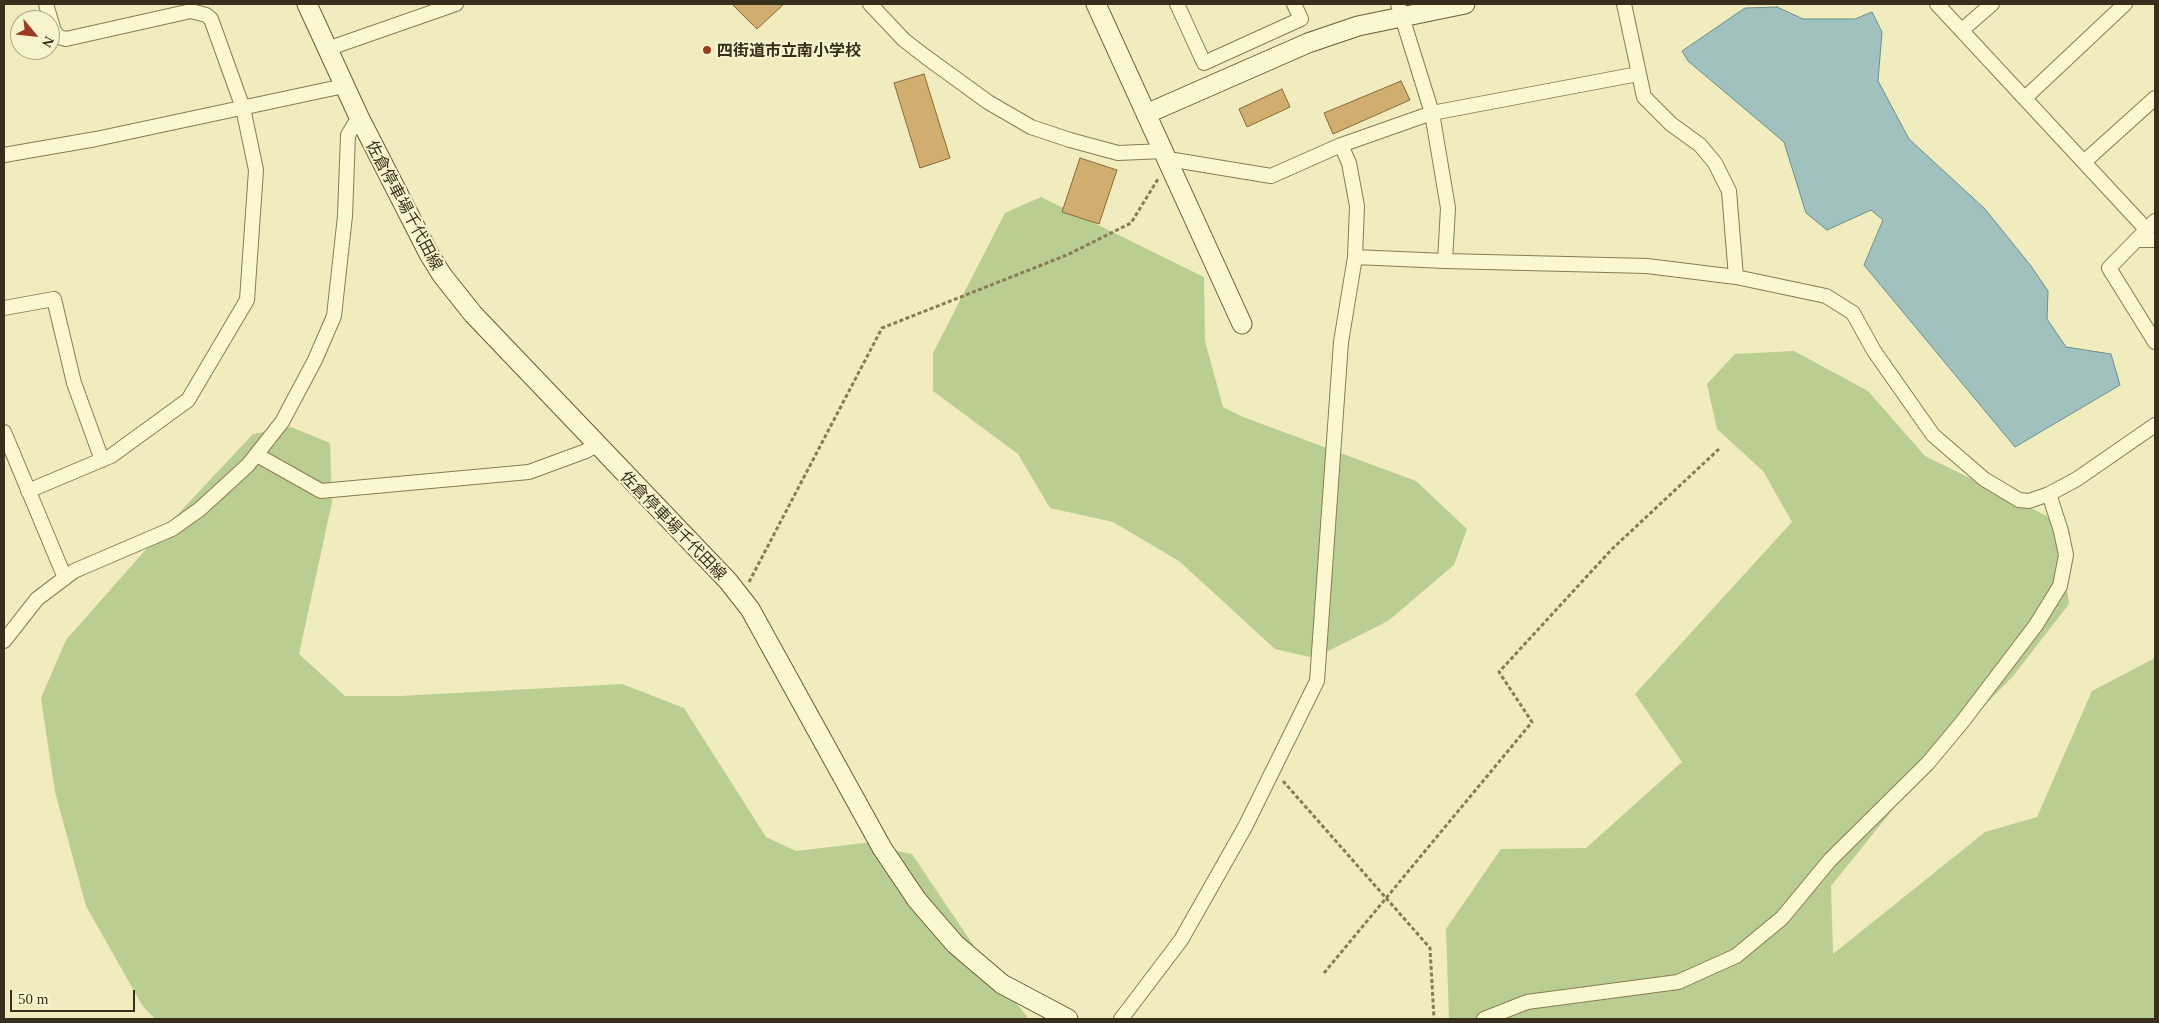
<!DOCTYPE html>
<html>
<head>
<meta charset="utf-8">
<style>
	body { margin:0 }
	#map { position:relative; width:2159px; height:1023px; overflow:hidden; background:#f0ecbd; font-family:Georgia,serif }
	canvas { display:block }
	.frame { position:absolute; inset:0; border:5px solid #372f1b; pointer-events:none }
	.north { position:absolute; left:10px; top:10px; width:50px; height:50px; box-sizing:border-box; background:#f7f4cd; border:1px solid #aaa586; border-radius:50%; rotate:118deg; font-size:14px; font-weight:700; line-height:20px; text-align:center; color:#372f1b }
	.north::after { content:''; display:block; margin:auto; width:18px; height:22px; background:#9b3b22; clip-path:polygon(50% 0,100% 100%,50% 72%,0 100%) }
	.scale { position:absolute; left:10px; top:990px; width:125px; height:22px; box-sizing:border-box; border:2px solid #372f1b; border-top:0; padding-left:6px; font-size:15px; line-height:18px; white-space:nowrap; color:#372f1b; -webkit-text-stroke:4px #f7f4cd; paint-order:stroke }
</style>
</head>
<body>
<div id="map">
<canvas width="2159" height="1023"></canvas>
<div class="frame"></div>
<div class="north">N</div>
<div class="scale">50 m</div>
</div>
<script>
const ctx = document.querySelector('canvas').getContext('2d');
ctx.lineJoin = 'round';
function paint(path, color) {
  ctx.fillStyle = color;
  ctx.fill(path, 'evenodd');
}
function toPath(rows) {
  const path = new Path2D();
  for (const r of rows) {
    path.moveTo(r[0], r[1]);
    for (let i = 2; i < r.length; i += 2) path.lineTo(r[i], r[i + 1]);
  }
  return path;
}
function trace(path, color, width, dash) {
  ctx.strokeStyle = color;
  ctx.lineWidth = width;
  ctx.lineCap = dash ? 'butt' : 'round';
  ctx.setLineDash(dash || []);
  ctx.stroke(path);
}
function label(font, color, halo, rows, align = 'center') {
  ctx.font = font + ' Georgia,"Noto Sans JP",serif';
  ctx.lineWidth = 4.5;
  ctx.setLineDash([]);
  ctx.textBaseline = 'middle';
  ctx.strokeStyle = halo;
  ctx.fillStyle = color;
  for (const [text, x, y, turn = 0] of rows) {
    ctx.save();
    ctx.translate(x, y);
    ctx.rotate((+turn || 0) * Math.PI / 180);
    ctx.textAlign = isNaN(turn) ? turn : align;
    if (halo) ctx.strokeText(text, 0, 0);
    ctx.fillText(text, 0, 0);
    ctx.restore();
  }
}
const green = toPath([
	[1041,197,1204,277,1205,341,1223,407,1243,417,1416,481,1467,529,1454,565,1388,621,1314,658,1275,649,1179,561,1113,522,1050,508,1018,454,933,391,933,353,1005,213],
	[1794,351,1868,391,1925,456,2059,522,2069,604,2014,675,1936,756,1831,886,1833,954,1985,832,2037,817,2092,691,2155,658,2155,1019,1449,1019,1446,929,1501,849,1586,848,1682,762,1635,694,1792,522,1763,471,1717,429,1707,384,1735,354],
	[291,427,330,443,332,502,299,654,345,696,400,696,622,684,684,708,766,837,796,851,873,842,882,848,912,854,990,970,1029,1019,155,1019,142,1005,86,906,55,792,41,698,66,640,163,530,253,434]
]);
const water = toPath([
	[1777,7,1803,19,1855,19,1872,12,1882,32,1878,81,1909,139,1985,209,2031,266,2048,291,2047,319,2066,347,2111,354,2120,385,2015,447,1864,265,1883,220,1871,210,1827,230,1806,213,1784,142,1688,61,1682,51,1745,8,1777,7]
]);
const building = toPath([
	[732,4,784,4,757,29,732,4],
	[924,74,950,158,920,168,894,83,924,74],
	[1401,81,1410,100,1333,134,1324,113,1401,81],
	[1282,89,1290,107,1247,127,1239,109,1282,89],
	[1080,158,1117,170,1099,224,1062,212,1080,158]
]);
const path = toPath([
	[749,582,882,328,1067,255,1131,223,1158,179],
	[1283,781,1430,948,1434,1019],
	[1324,973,1532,722,1499,672,1612,549,1719,449]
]);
const street = toPath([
	[870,4,904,40,926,57,988,102,1031,127,1070,140,1118,153,1164,151],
	[1177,4,1204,63,1301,19,1294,4],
	[1398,4,1432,113,1448,208,1445,261],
	[1624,4,1644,97,1671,124,1700,145,1715,163,1729,191,1736,277],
	[1937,4,2146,229],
	[1962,30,1992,4],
	[327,49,456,4],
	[2025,98,2125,4],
	[4,155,96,139,344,86],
	[1168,159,1271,176,1341,145,1432,113,1638,74],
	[2084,162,2155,98],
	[2155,221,2109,268,2155,342],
	[2137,240,2155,240],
	[1355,257,1445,261,1647,266,1736,277,1826,296,1853,313,1874,351,1933,435,1984,479,2019,500,2029,501,2049,494,2077,479,2155,425],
	[4,308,54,299,74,383,102,460],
	[4,432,65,578],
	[257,455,321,491,529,472,586,451,597,444],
	[28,491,111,456,188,400,247,300,256,170,243,108,211,19,206,15,191,11,66,39,59,37,54,31,46,4],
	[4,641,37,599,74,571,172,529,200,509,248,465,282,422,315,360,334,316,345,216,348,135,359,117],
	[1121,1019,1181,940,1245,827,1317,681,1341,342,1355,257,1357,206,1349,163,1341,145],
	[1484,1019,1527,1002,1678,982,1736,956,1782,918,1830,860,1928,763,1963,721,2036,625,2060,586,2066,555,2061,531,2049,494]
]);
const secondary = toPath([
	[307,4,359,117,429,254,442,275,473,314,728,581,750,609,882,848,917,900,955,944,1002,984,1068,1019],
	[1096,4,1242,324],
	[1146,114,1308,43,1358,26,1465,4]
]);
const markers = [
	[707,50,5,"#9b3b22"]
];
const poiNames = [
	["四街道市立南小学校",717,50]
];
const streetNames = [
	["佐倉停車場千代田線",405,205,62],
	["佐倉停車場千代田線",674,525,46]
];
paint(green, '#bace91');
paint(water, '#a1c1bf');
trace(water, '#688f8e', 1);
paint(building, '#d1ad70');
trace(building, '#896a3a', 1);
trace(street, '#897c55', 16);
trace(secondary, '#6a5c39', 21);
trace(path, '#897c55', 3, [4, 2.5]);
trace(street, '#fbf7d0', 14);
trace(secondary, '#fbf7d0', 19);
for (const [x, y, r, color] of markers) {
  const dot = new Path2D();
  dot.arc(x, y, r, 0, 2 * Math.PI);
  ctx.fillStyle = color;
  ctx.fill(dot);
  trace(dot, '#f7f4cd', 2);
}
label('bold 16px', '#372f1b', '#f7f4cd', poiNames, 'left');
label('16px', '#372f1b', '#f7f4cd', streetNames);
</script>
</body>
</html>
